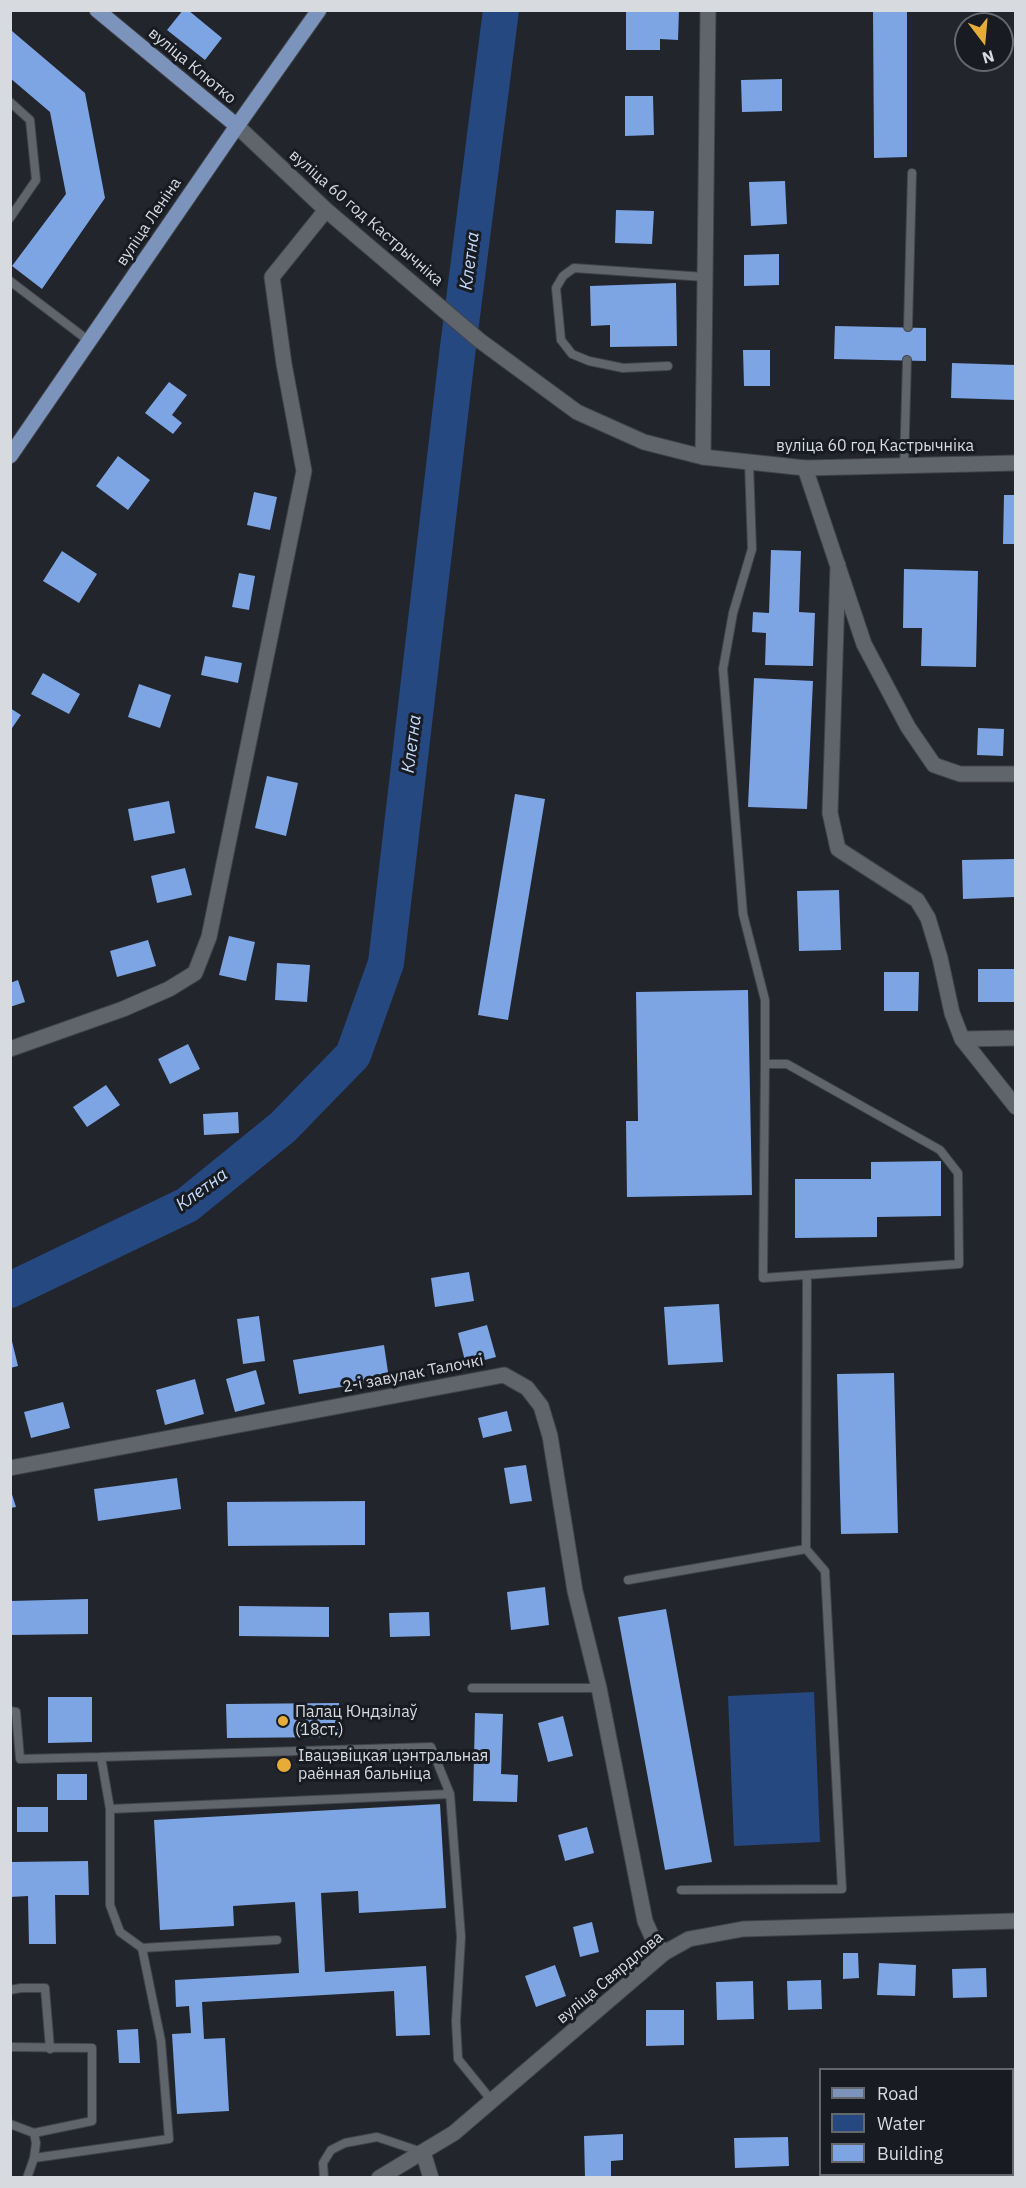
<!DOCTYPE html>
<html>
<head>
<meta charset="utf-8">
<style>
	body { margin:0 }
	#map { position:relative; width:1026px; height:2188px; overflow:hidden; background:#22252b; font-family:"IBM Plex Sans",sans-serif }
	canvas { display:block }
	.frame { position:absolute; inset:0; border:12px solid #d7dade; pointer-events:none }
	.legend { position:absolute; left:819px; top:2068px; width:195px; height:108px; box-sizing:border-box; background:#181c22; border:2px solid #64686d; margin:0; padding:8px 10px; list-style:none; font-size:18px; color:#d7dade }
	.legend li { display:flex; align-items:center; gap:12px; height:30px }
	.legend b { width:30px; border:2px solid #64686d }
	.north { position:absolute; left:954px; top:12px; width:60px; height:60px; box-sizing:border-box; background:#181c22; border:2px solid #64686d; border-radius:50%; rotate:164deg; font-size:16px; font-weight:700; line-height:24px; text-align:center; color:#d7dade }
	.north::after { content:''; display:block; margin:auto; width:21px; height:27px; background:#e7ac37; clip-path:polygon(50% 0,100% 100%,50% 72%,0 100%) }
</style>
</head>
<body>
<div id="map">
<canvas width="1026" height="2188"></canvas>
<div class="frame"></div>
<ul class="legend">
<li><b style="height:8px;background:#7c94bb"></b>Road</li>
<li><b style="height:16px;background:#264880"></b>Water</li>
<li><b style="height:16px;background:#7da4e3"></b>Building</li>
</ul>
<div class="north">N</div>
</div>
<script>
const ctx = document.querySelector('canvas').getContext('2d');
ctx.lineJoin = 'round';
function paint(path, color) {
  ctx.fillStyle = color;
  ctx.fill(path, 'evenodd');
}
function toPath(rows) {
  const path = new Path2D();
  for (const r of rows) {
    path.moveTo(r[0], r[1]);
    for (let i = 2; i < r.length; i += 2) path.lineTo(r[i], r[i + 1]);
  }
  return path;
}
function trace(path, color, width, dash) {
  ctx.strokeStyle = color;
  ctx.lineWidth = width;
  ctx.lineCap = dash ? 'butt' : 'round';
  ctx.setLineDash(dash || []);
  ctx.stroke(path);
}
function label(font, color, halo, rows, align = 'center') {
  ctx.font = font + ' "IBM Plex Sans",sans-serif';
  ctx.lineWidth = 6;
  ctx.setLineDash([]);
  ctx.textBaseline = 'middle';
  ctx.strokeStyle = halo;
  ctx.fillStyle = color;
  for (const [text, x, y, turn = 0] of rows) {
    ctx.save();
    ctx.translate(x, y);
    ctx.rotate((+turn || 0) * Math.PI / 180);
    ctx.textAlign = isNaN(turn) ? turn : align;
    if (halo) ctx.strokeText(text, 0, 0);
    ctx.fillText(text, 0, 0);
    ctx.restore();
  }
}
const water = toPath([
	[814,1692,820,1842,734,1846,728,1696]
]);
const river = toPath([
	[10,1290,187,1205,283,1127,353,1055,386,963,457,355,501,10]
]);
const building = toPath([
	[183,10,188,10,222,38,205,60,167,30],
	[626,10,679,10,678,40,660,39,660,50,626,50],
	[873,10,907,10,907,157,874,158],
	[12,31,85,93,105,198,42,289,12,266,66,194,50,112,10,78],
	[782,79,782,111,742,112,741,80],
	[625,96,653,96,654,135,625,136],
	[785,181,787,224,751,226,749,182],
	[616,210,654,211,652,244,615,243],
	[779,254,779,285,744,286,744,255],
	[676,283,677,346,610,347,610,325,591,326,590,286],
	[835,326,926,328,926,361,834,359],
	[743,350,770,350,770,386,744,386],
	[952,363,1016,365,1016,400,951,398],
	[169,382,187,395,172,415,182,423,173,434,145,413],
	[118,456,150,480,128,510,96,486],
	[254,492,277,497,270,530,247,525],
	[1004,495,1016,495,1016,544,1003,544],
	[771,550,801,551,799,612,815,613,813,666,765,665,766,633,752,632,753,612,769,613],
	[62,551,97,574,79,603,43,581],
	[904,569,978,571,976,667,921,666,922,628,903,628],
	[239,573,255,576,249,610,232,607],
	[205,656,242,663,238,683,201,675],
	[43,673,80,694,69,714,31,694],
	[754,678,813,681,807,809,748,807],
	[139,684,171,695,160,728,128,717],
	[10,708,21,715,10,731],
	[978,728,1004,729,1003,756,977,755],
	[267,776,298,783,286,836,255,828],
	[515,794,545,799,508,1020,478,1015],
	[169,801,175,833,134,841,128,809],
	[1014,859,1014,897,963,899,962,860],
	[185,868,192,895,157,903,151,876],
	[839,890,841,950,799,951,797,891],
	[229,936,255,942,246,981,219,975],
	[148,940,156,966,117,977,110,951],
	[277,963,310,965,307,1002,275,1000],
	[978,969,1016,969,1016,1002,978,1002],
	[884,972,919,972,918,1011,884,1011],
	[18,980,25,1002,10,1007,10,983],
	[748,990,752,1195,627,1197,626,1121,638,1121,636,992],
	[188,1044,200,1069,170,1084,158,1059],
	[106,1085,120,1105,87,1127,73,1107],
	[238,1112,239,1133,204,1135,203,1114],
	[941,1161,941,1216,877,1217,877,1237,795,1238,795,1179,871,1179,871,1162],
	[469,1272,474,1301,435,1307,431,1278],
	[719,1304,723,1362,668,1365,664,1307],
	[259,1316,265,1361,243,1364,237,1319],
	[487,1325,496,1357,466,1365,458,1333],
	[10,1333,18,1366,10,1368],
	[384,1345,389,1379,299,1394,293,1360],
	[256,1370,265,1404,235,1412,226,1379],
	[894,1373,898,1533,841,1534,837,1374],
	[195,1379,204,1414,165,1425,156,1390],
	[63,1402,70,1428,31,1438,24,1412],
	[507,1411,512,1431,483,1438,478,1418],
	[526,1465,532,1501,510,1504,504,1468],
	[177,1478,181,1509,98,1521,94,1489],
	[10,1488,16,1507,10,1508],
	[365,1501,365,1545,228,1546,227,1502],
	[545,1587,549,1625,511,1630,507,1592],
	[88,1599,88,1634,10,1635,10,1601],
	[239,1606,329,1607,329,1637,239,1636],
	[666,1609,712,1862,665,1870,618,1617],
	[429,1612,430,1636,390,1637,389,1613],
	[48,1697,92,1697,92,1742,48,1743],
	[339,1703,339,1737,227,1738,226,1704],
	[475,1713,503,1714,501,1774,518,1775,517,1802,473,1801],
	[563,1716,573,1756,548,1762,538,1723],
	[57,1774,87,1774,87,1800,57,1800],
	[440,1804,446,1908,359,1913,358,1891,321,1893,325,1972,426,1966,430,2035,396,2036,394,1991,202,2002,204,2039,225,2038,229,2111,177,2114,172,2034,191,2033,189,2006,176,2007,175,1980,299,1973,295,1902,233,1906,234,1926,160,1930,154,1820],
	[17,1807,48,1807,48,1832,17,1832],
	[587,1827,594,1853,565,1861,558,1835],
	[88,1861,89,1895,55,1895,56,1944,29,1944,28,1896,10,1897,10,1862],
	[592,1922,599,1952,580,1957,573,1927],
	[843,1953,858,1953,859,1978,843,1979],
	[879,1963,916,1965,915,1996,877,1995],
	[555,1965,566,1996,536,2007,525,1976],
	[986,1968,987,1997,953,1998,952,1969],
	[821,1980,822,2009,788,2010,787,1981],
	[753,1981,754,2019,717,2020,716,1982],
	[646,2010,684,2010,684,2045,646,2046],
	[138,2029,140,2063,119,2063,117,2030],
	[623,2134,623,2160,611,2161,611,2178,585,2178,584,2136],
	[788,2137,789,2166,735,2168,734,2138]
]);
const service = toPath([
	[10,102,30,120,36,180,10,218],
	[10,281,89,341],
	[908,327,912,173],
	[668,366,623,368,589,361,572,354,561,340,556,288,563,276,574,268,705,277],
	[749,463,752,549,733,613,723,669,743,914,765,1000,765,1064,763,1278,959,1264,958,1173,940,1150,787,1064,765,1064],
	[904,466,907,360],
	[628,1580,806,1549,807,1275],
	[472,1688,599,1688],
	[10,1711,16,1712,20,1759,101,1757],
	[110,1809,450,1794,461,1937,456,2021,458,2059,492,2101],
	[681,1890,842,1889,825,1571,806,1549],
	[142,1948,277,1940],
	[10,1990,21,1988,45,1988,50,2049],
	[10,2047,92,2048,92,2121,34,2133,36,2143,34,2158,27,2178],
	[10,2124,34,2133],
	[34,2158,169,2139,161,2041,142,1948,120,1932,110,1905,110,1809,101,1757,431,1747,450,1794],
	[324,2178,323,2163,331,2150,345,2143,377,2137,422,2152]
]);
const minor = toPath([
	[703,457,708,10],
	[805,468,864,644,908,727,934,765,960,774,1016,774],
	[838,565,830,813,838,849,917,900,928,918,940,958,952,1013,962,1039,1016,1107],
	[962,1039,1016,1038],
	[10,1049,123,1009,169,989,195,973,209,937,304,471,284,364,272,277,326,210],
	[10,1468,504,1375,527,1388,541,1406,550,1436,575,1591,599,1688,645,1921,653,1939,664,1953],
	[423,2152,431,2178]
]);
const tertiary = toPath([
	[237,126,326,210,479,340,577,412,644,442,703,457,805,468,1016,463],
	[379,2178,454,2133,664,1953,689,1939,743,1929,1016,1921]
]);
const primary = toPath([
	[97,10,237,126],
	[10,456,237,126,319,10]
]);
const markers = [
	[283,1721,6,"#e7ac37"],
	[284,1765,8,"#e7ac37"]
];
const streetNames = [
	["вуліца Клютко",192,66,40],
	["вуліца 60 год Кастрычніка",366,218,41],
	["вуліца Леніна",149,222,-56],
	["вуліца 60 год Кастрычніка",875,446],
	["2-і завулак Талочкі",413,1374,-11],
	["вуліца Свярдлова",610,1978,-40]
];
const poiNames = [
	["Палац Юндзілаў",295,1712],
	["(18ст.)",295,1730],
	["Івацэвіцкая цэнтральная",298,1756],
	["раённая бальніца",298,1774]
];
const waterNames = [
	["Клетна",470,261,-83],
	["Клетна",412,744,-83],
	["Клетна",202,1190,-36]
];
paint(water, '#264880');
trace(river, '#264880', 36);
paint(building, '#7da4e3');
trace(service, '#404349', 10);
trace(minor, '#404349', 17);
trace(tertiary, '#404349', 17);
trace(primary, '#404349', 17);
trace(service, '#60646b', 8);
trace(minor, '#60646b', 15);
trace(tertiary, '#60646b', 15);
trace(primary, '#7c94bb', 15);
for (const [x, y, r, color] of markers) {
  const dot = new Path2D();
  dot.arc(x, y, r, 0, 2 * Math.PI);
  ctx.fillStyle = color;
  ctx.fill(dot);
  trace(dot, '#181c22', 2);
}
label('16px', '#d7dade', '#181c22', streetNames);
label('16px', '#d7dade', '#181c22', poiNames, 'left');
label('italic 18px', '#c6dcfe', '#181c22', waterNames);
</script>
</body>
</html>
